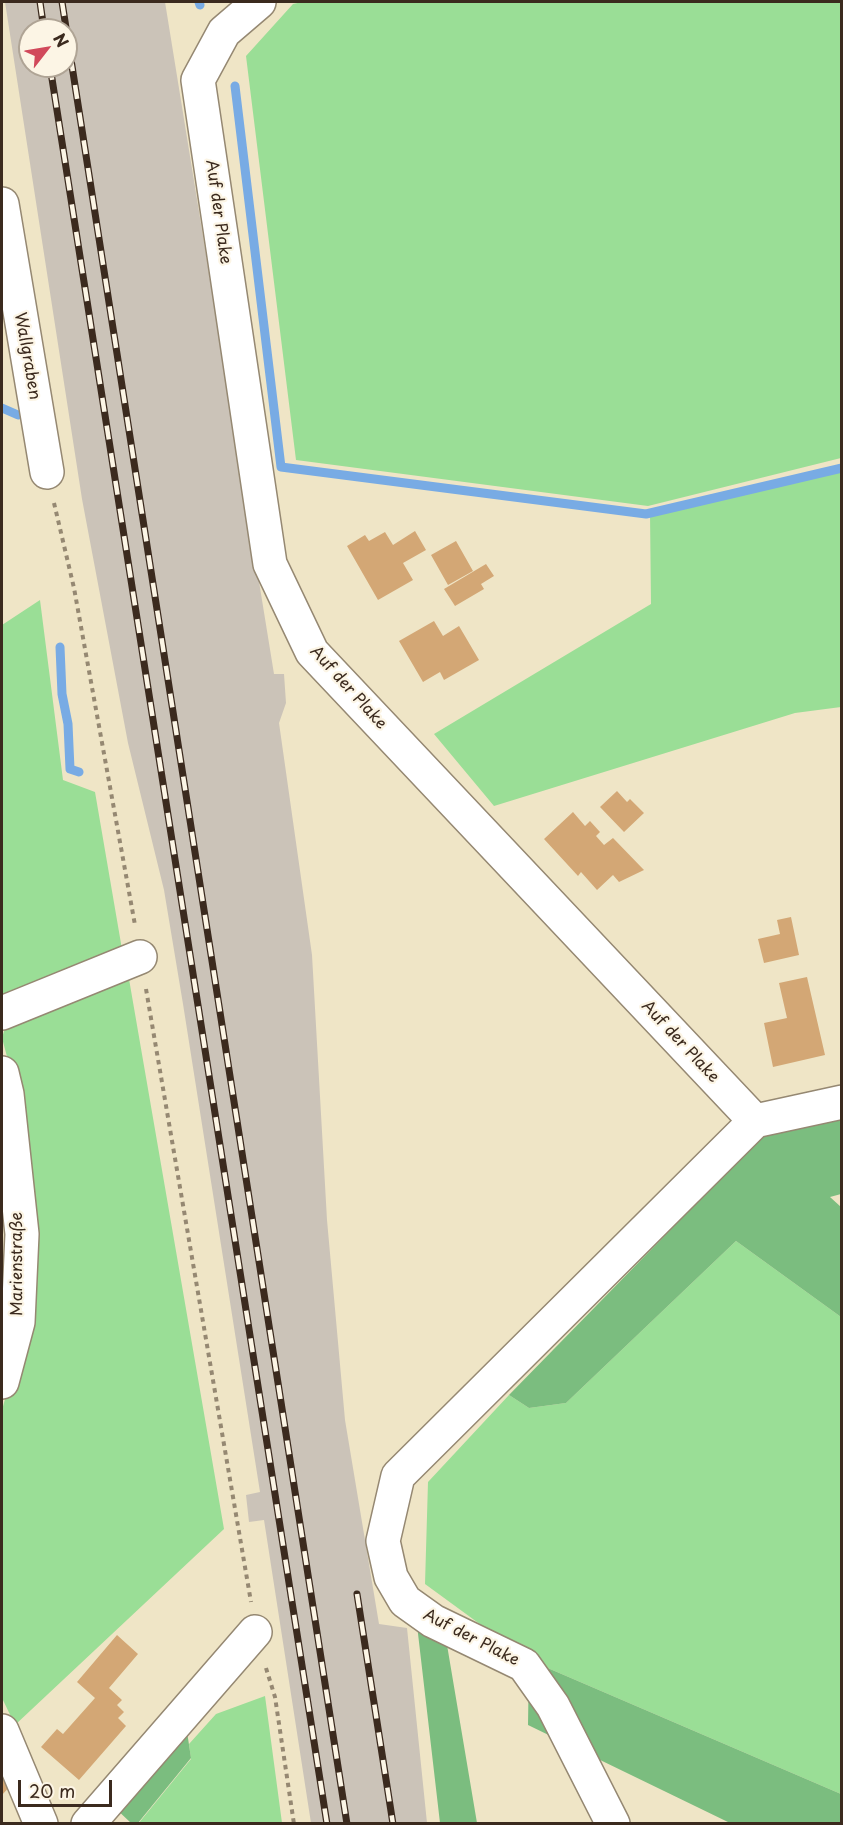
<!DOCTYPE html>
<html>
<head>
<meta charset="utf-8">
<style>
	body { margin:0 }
	#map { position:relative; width:843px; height:1825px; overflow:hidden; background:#efe5c6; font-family:"Playpen Sans",sans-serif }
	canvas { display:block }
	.frame { position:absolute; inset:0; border:3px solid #3b2a1e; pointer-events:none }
	.north { position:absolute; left:18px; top:18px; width:60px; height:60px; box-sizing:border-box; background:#fcf5e5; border:2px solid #afa495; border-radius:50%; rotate:59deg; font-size:16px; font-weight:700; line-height:24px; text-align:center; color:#3b2a1e }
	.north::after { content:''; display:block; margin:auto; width:21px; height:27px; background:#d1495b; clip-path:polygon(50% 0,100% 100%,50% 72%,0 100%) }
	.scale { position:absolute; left:18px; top:1780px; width:94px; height:27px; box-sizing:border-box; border:3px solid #3b2a1e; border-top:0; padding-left:8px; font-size:18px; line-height:21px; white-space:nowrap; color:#3b2a1e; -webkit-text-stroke:4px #fcf5e5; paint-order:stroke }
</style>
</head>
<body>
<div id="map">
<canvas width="843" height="1825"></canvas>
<div class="frame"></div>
<div class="north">N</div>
<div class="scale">20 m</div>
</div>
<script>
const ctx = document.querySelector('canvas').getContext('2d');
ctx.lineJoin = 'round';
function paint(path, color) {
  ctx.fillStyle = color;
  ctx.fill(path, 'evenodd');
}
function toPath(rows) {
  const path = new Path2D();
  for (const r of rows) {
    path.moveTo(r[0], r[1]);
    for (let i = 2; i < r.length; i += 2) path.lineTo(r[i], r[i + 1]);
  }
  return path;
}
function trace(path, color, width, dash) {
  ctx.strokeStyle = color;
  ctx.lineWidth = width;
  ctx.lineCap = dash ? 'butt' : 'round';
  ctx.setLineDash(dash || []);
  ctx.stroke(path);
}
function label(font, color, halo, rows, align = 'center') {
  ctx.font = font + ' "Playpen Sans",sans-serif';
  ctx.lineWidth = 4.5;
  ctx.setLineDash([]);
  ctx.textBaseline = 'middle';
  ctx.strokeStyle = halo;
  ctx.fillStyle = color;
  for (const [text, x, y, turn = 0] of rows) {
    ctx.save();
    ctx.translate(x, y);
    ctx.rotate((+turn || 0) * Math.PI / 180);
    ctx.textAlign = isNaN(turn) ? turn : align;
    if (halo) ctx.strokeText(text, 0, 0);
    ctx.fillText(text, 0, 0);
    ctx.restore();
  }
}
const industrial = toPath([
	[5,2,165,2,274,674,284,674,286,703,279,723,312,955,327,1220,345,1420,379,1624,407,1628,427,1823,311,1823,264,1520,249,1522,246,1495,260,1492,183,1004,164,890,128,743,82,499],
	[30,30,66,30,66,66,30,66]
]);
const green = toPath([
	[302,2,841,2,841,458,648,506,296,460,246,56,293,4],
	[841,468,841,707,795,713,494,806,434,734,651,604,650,513],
	[40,600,63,780,95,792,124,961,2,1006,2,625],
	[129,979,224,1529,15,1725,2,1698,2,1410,24,1331,16,1090,2,1038,7,1021],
	[736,1241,841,1317,841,1794,529,1660,425,1584,428,1482,509,1395,529,1408,566,1403],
	[265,1696,282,1823,138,1824,191,1759,189,1744,216,1714]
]);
const forest = toPath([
	[841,1114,841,1194,830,1197,841,1207,841,1317,736,1241,566,1403,529,1408,509,1395,770,1128],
	[417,1625,446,1639,477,1823,440,1823],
	[529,1660,841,1794,841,1823,730,1823,528,1725],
	[186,1725,191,1758,138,1823,131,1823,113,1806]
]);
const stream = toPath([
	[199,2,200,5],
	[235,86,281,467,646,514,842,468],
	[2,408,18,415],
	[60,647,62,694,68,724,70,769,79,772]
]);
const building = toPath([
	[415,531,426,550,403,563,413,580,378,600,347,546,365,535,369,541,385,532,393,545],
	[456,541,473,571,448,585,431,555],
	[486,564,494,576,481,584,484,589,455,606,444,589],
	[434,621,443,636,459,626,479,660,444,680,440,672,423,682,399,641],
	[617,791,627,802,630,799,644,813,624,832,600,807],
	[573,812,585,826,590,821,600,832,596,836,604,845,613,838,644,870,619,882,613,875,597,890,581,872,578,876,544,839],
	[791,917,799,955,764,963,758,939,780,934,777,920],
	[807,977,825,1055,773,1067,764,1023,787,1018,779,983],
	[117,1635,138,1654,109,1688,122,1700,117,1705,124,1712,118,1718,126,1726,79,1780,41,1747,57,1729,63,1734,95,1698,77,1682],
	[2,1761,12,1784,2,1795]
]);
const path = toPath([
	[54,503,74,588,135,925],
	[146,989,251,1602],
	[266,1668,275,1697,294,1824]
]);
const minor = toPath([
	[259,2,224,32,198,80,270,564,312,652,755,1121],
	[2,204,47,472],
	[2,1013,140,957],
	[2,1073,7,1094,22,1234,18,1322,2,1382],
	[2,1731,41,1824],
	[88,1824,255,1632],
	[613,1824,553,1706,524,1665,433,1621,405,1601,391,1577,383,1541,398,1476,755,1121,842,1102]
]);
const rail = toPath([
	[40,2,44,30],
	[62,2,347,1824],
	[50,66,327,1824],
	[357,1594,393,1824]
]);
const streetNames = [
	["Auf der Plake",218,212,82],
	["Wallgraben",27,356,80],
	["Auf der Plake",348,688,48],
	["Auf der Plake",680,1042,47],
	["Marienstraße",18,1264,-90],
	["Auf der Plake",471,1638,27]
];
paint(industrial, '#cbc3b8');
paint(green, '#9ade96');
paint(forest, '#7bbd7f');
trace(stream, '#78abe4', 9);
paint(building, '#d3a775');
trace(minor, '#958872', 36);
trace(path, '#958872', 4, [4.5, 4.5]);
trace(minor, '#fff', 33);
trace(rail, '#3b2a1e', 7);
trace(rail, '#fcf5e5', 4.5, [14]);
label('16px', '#3b2a1e', '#fcf5e5', streetNames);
</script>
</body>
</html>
